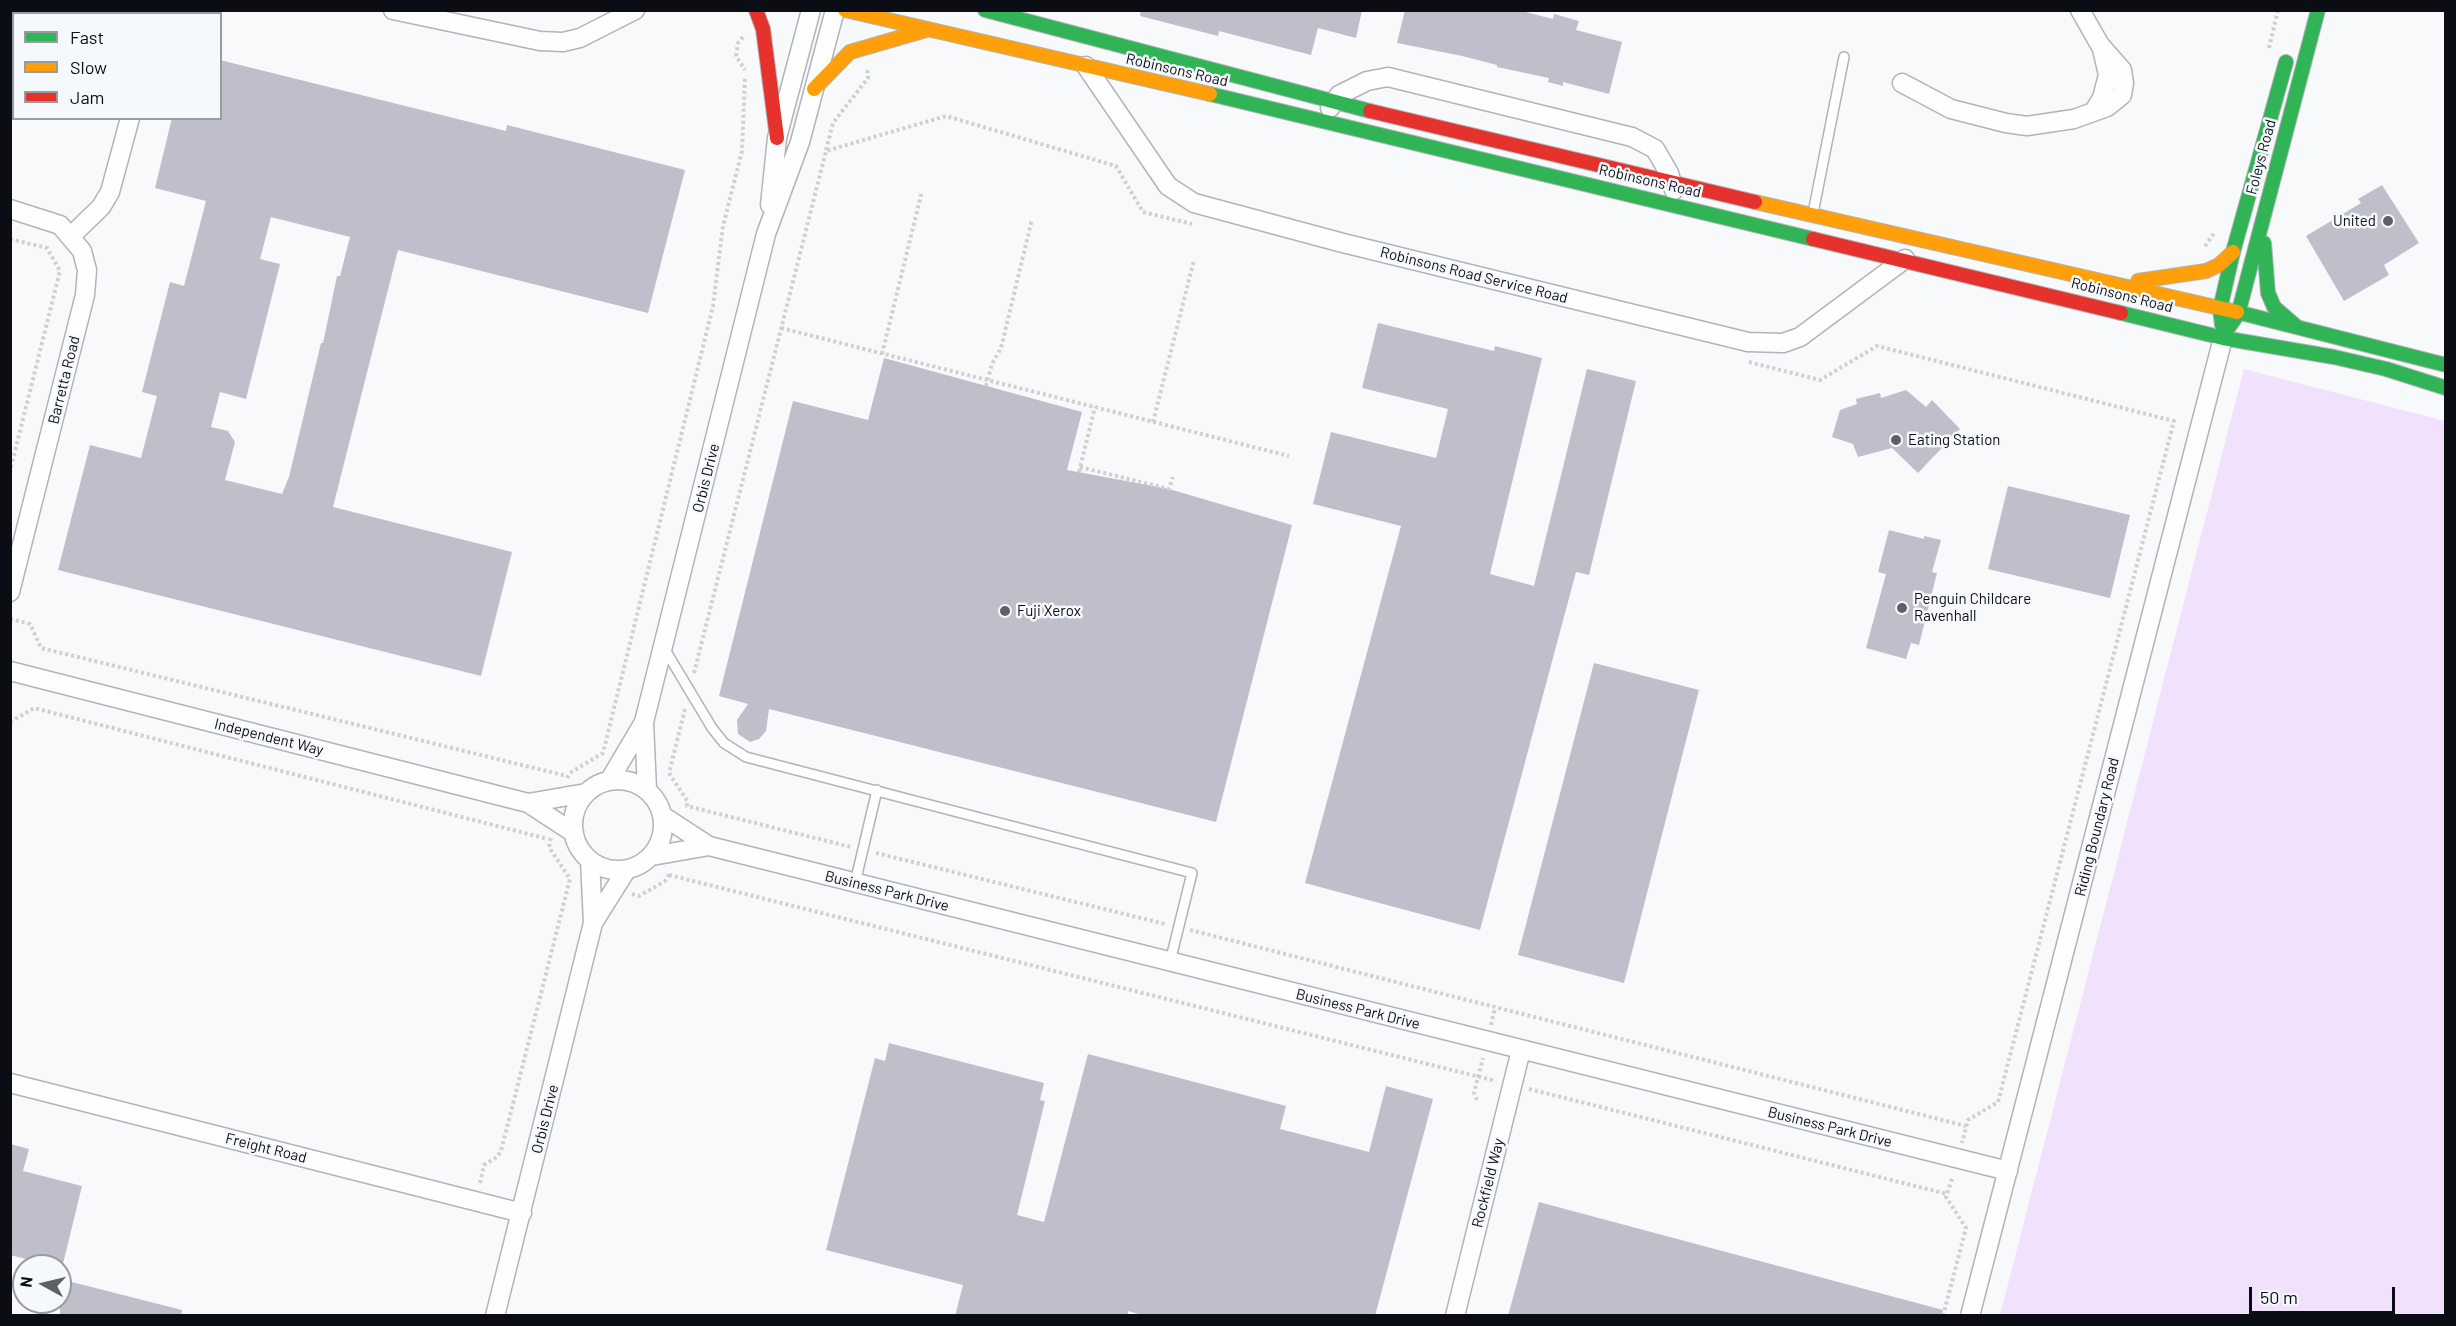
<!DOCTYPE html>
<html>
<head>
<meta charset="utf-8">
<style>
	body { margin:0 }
	#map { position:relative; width:2456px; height:1326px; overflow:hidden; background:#f7f9fb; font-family:Barlow,sans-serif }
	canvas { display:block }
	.frame { position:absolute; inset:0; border:12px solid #0a0e14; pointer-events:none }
	.legend { position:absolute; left:12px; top:12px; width:210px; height:108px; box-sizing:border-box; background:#f6f9fc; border:2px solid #989b9f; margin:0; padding:8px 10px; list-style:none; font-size:18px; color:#0a0e14 }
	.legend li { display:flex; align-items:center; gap:12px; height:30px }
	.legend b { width:30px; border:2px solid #989b9f }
	.north { position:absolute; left:12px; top:1254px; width:60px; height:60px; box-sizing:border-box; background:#f6f9fc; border:2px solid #989b9f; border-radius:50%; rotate:278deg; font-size:16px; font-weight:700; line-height:24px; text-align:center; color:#0a0e14 }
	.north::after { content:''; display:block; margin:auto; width:21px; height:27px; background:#5d6065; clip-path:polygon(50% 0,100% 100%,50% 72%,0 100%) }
	.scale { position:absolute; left:2249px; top:1287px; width:146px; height:27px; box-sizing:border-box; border:3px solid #0a0e14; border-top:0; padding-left:8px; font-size:18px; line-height:21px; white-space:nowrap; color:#0a0e14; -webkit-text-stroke:4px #f6f9fc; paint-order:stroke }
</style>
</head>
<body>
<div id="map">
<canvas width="2456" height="1326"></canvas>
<div class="frame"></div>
<ul class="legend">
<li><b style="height:8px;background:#30b455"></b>Fast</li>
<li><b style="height:8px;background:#ff9f0a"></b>Slow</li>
<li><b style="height:8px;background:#e5322d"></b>Jam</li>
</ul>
<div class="north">N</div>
<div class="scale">50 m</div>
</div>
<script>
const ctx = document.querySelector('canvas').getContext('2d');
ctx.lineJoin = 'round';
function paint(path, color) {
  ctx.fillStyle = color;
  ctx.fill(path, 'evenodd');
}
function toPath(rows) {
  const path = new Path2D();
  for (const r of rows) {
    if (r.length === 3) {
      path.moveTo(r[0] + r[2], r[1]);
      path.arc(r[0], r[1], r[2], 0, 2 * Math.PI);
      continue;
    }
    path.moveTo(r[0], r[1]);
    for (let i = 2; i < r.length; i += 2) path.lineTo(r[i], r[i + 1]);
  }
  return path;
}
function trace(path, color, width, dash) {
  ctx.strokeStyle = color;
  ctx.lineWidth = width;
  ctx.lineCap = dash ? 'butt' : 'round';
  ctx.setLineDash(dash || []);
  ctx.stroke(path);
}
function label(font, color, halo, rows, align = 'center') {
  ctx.font = font + ' Barlow,sans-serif';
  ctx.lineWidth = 5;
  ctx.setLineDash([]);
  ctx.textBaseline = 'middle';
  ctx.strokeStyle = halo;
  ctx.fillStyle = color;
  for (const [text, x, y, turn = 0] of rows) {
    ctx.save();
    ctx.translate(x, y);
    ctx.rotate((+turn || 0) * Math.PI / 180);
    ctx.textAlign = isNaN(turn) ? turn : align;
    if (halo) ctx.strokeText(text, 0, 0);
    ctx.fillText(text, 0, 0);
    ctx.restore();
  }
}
const green = toPath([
	[2244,369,2445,421,2445,1315,2000,1315]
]);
const building = toPath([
	[1141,10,1362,10,1356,38,1318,28,1311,55,1219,31,1218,36,1140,16],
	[1405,10,1518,10,1553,19,1554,14,1579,21,1576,30,1622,42,1609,94,1563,82,1563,86,1548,82,1549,78,1497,67,1497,65,1462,56,1397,43],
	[220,60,506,131,507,125,685,170,648,313,398,250,333,507,512,552,481,676,58,570,90,445,141,458,157,396,142,392,170,282,184,286,206,201,155,188,172,118,220,118],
	[271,217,350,237,340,276,337,276,323,343,321,343,289,477,282,494,225,480,235,442,228,431,211,427,220,392,246,399,280,264,260,259],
	[2382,185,2419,243,2384,265,2389,275,2344,301,2306,236,2361,203,2358,199],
	[1378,323,1494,351,1495,346,1542,358,1490,574,1534,586,1587,369,1636,381,1589,575,1576,572,1480,930,1305,883,1401,526,1313,504,1331,432,1436,458,1448,409,1362,388],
	[884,358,1082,412,1067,470,1169,489,1292,525,1216,822,769,709,766,731,759,739,750,742,738,734,737,720,748,704,719,696,793,401,868,420],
	[1906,390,1926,407,1932,400,1960,429,1918,473,1892,448,1858,457,1853,444,1832,437,1840,410,1857,404,1856,399,1880,393,1881,398],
	[2008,486,2130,515,2110,598,1988,569],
	[1889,530,1924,539,1924,536,1941,540,1932,572,1937,573,1919,645,1911,643,1906,659,1866,648,1886,574,1878,572],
	[1594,663,1699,690,1624,983,1518,955],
	[889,1043,1044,1083,1040,1100,1045,1101,1017,1215,1044,1222,1088,1054,1286,1106,1280,1129,1369,1152,1386,1086,1433,1099,1375,1316,1145,1316,1128,1311,1128,1316,955,1316,963,1285,826,1250,875,1058,885,1061],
	[10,1144,29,1149,23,1171,82,1186,62,1268,10,1255],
	[1539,1202,1943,1310,1942,1316,1508,1316],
	[60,1279,182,1310,181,1316,60,1316]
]);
const path = toPath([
	[743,37,738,43,736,56,745,70],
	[2269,48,2278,10],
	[826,150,833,123,868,78,867,68],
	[10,239,47,248,60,271,10,471],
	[2205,246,2215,232],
	[781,328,1289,456],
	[882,354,922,191],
	[1749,362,1820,380,1877,346,2174,421,1998,1102,1968,1120,1962,1143],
	[986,386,992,364,1001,348,1032,219],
	[1153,422,1194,260],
	[1080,467,1169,489,1173,477],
	[1079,472,1095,407],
	[10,619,30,624,41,648,567,776],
	[694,673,826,151,946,116,1116,166,1143,212,1192,224],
	[685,709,669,773,688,802,687,806,851,847],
	[10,722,34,708,548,839],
	[567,778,570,773,603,753,713,306,723,226,742,151,745,77],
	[876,853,1165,924],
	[669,875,1496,1081],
	[632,894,639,896,665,881,670,873],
	[1190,930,1966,1126],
	[1491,1025,1495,1008],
	[1529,1089,1947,1194],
	[1477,1100,1474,1093,1483,1058],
	[480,1183,484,1165,497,1157,501,1151,570,879,549,847,551,837],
	[1943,1316,1966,1228,1946,1197,1953,1176]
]);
const lane = toPath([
	[1813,213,1844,57],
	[664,648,712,728,724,743,746,757,1192,873,1170,962],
	[855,883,877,790]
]);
const street = toPath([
	[393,10,540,41,563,42,580,38,635,10],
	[163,14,164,10],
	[1086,66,1168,186,1194,203,1343,243,1748,342,1783,343,1800,337,1905,259],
	[1902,83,1951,109,2006,123,2027,126,2074,119,2107,107,2122,95,2124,83,2122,70,2100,45,2080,10],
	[1330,108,1339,95,1367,81,1388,77,1632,137,1655,149,1669,173,1674,190],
	[2094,111,2102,98,2108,75,2102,49],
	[770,205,777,138,811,10],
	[10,209,60,225,82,251,87,270,85,295,10,592],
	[72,235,101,207,110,192,130,118],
	[10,671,528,803,574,833],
	[618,825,45],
	[609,781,644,722],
	[647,790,644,722,766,234,800,142,835,10],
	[528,803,586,793],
	[663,816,709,846,2008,1171],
	[652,856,709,846],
	[593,923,627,869],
	[10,1083,522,1213],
	[495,1316,593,923,590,860],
	[1455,1316,1521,1050],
	[1970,1316,2223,338]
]);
const fast = toPath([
	[985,10,1370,111],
	[1210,94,1813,239],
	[2264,243,2268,293,2274,307,2296,326],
	[2237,312,2446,365],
	[2121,313,2223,338,2334,357,2386,369,2446,388],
	[2222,325,2220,309,2233,252,2286,62],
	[2229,327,2238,314,2318,10]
]);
const slow = toPath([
	[845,10,1210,94],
	[814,89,850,52,926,30],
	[1755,202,2237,312],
	[2138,281,2206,271,2219,265,2233,252]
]);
const jam = toPath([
	[756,10,763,29,777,138],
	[1370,111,1755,202],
	[1813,239,2121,313]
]);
const markers = [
	[2388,221,6,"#5d6065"],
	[1896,440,6,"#5d6065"],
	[1902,608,6,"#5d6065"],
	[1005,611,6,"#5d6065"]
];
const streetNames = [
	["Robinsons Road",1177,70,13],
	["Foleys Road",2261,157,-75],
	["Robinsons Road",1650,181,13],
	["Robinsons Road Service Road",1474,275,14],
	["Robinsons Road",2122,295,14],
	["Barretta Road",64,380,-76],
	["Orbis Drive",706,478,-76],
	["Independent Way",269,737,14],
	["Riding Boundary Road",2097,827,-76],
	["Business Park Drive",887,891,14],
	["Business Park Drive",1358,1009,14],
	["Orbis Drive",545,1119,-76],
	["Business Park Drive",1830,1127,14],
	["Freight Road",266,1148,14],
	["Rockfield Way",1488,1183,-76]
];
const poiNames = [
	["United",2376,221,"right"],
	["Eating Station",1908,440],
	["Penguin Childcare",1914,599],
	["Ravenhall",1914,616],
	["Fuji Xerox",1017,611]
];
paint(green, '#f2e1fc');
paint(building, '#bfbfcc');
trace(lane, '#b1b4b8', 12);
trace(street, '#b1b4b8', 21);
trace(fast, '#b1b4b8', 16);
trace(slow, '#b1b4b8', 16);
trace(jam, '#b1b4b8', 16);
trace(path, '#cfd0d1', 4, [3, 3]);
trace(lane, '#fefefe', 9);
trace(street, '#fefefe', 18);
trace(fast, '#30b455', 14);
trace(slow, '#ff9f0a', 14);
trace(jam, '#e5322d', 14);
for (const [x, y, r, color] of markers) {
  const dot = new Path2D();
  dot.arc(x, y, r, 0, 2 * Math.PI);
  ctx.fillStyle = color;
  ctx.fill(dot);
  trace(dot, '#f6f9fc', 2);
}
label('15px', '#0a0e14', '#f6f9fc', streetNames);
label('15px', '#0a0e14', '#f6f9fc', poiNames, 'left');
</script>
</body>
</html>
